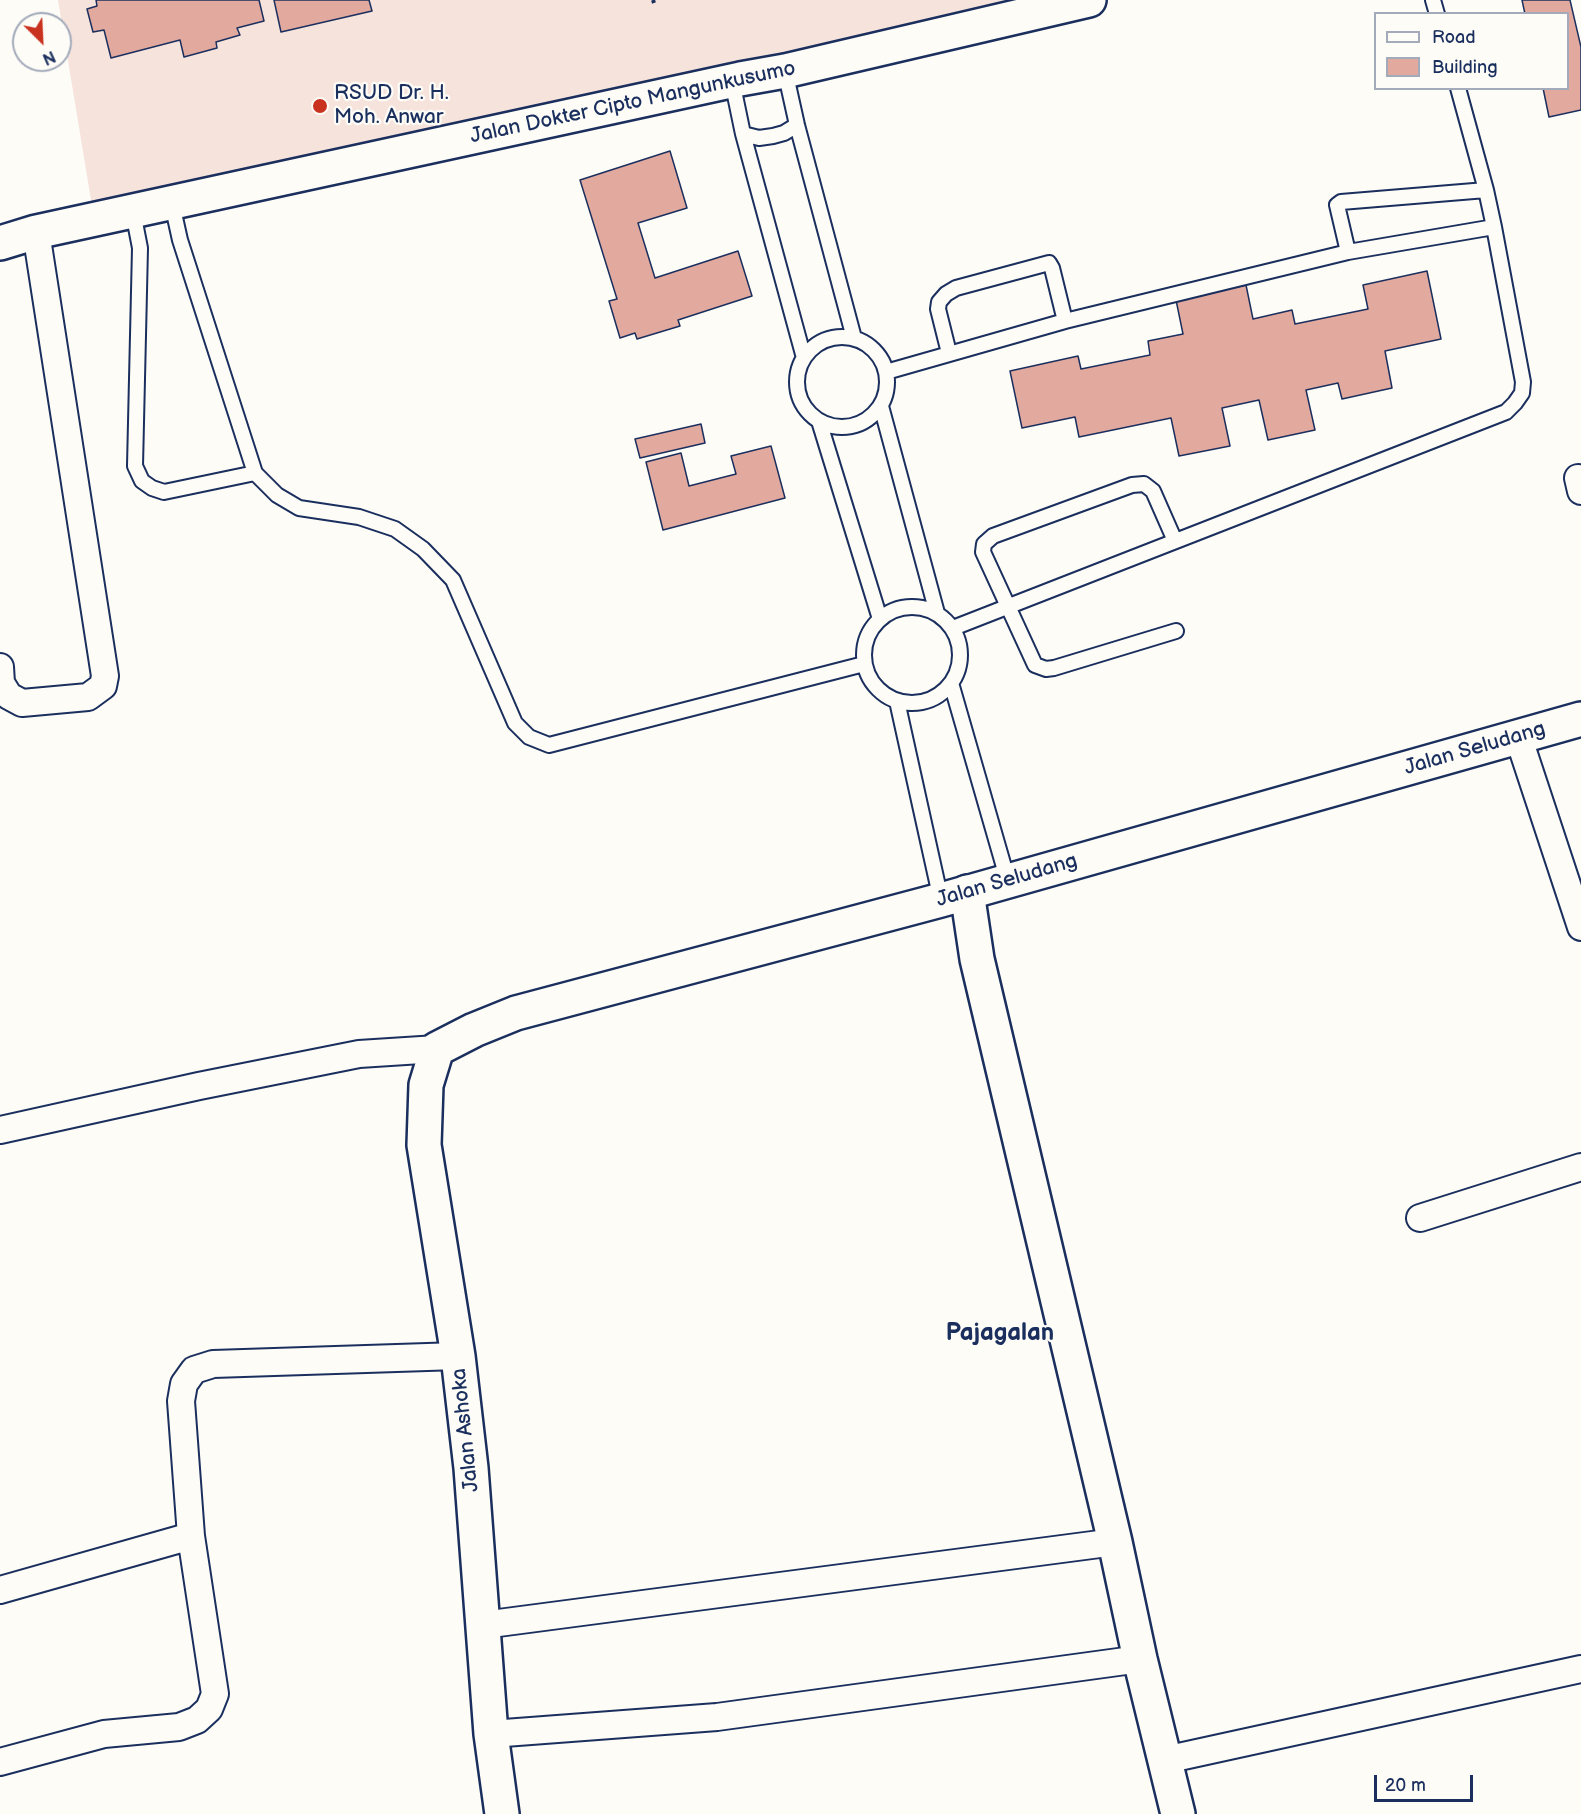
<!DOCTYPE html>
<html>
<head>
<meta charset="utf-8">
<style>
	body { margin:0 }
	#map { position:relative; width:1581px; height:1814px; overflow:hidden; background:#fdfcf7; font-family:"Balsamiq Sans",sans-serif }
	canvas { display:block }
	.legend { position:absolute; left:1374px; top:12px; width:195px; height:78px; box-sizing:border-box; background:#fdfcf7; border:2px solid #a3aaba; margin:0; padding:8px 10px; list-style:none; font-size:18px; color:#1b2f5e }
	.legend li { display:flex; align-items:center; gap:12px; height:30px }
	.legend b { width:30px; border:2px solid #a3aaba }
	.north { position:absolute; left:12px; top:12px; width:60px; height:60px; box-sizing:border-box; background:#fdfcf7; border:2px solid #a3aaba; border-radius:50%; rotate:156deg; font-size:16px; font-weight:700; line-height:24px; text-align:center; color:#1b2f5e }
	.north::after { content:''; display:block; margin:auto; width:21px; height:27px; background:#c8321e; clip-path:polygon(50% 0,100% 100%,50% 72%,0 100%) }
	.scale { position:absolute; left:1374px; top:1775px; width:99px; height:27px; box-sizing:border-box; border:3px solid #1b2f5e; border-top:0; padding-left:8px; font-size:18px; line-height:21px; white-space:nowrap; color:#1b2f5e; -webkit-text-stroke:4px #fdfcf7; paint-order:stroke }
</style>
</head>
<body>
<div id="map">
<canvas width="1581" height="1814"></canvas>
<ul class="legend">
<li><b style="height:8px;background:#fdfcf7"></b>Road</li>
<li><b style="height:16px;background:#e2a99e"></b>Building</li>
</ul>
<div class="north">N</div>
<div class="scale">20 m</div>
</div>
<script>
const ctx = document.querySelector('canvas').getContext('2d');
ctx.lineJoin = 'round';
function paint(path, color) {
  ctx.fillStyle = color;
  ctx.fill(path, 'evenodd');
}
function toPath(rows) {
  const path = new Path2D();
  for (const r of rows) {
    if (r.length === 3) {
      path.moveTo(r[0] + r[2], r[1]);
      path.arc(r[0], r[1], r[2], 0, 2 * Math.PI);
      continue;
    }
    path.moveTo(r[0], r[1]);
    for (let i = 2; i < r.length; i += 2) path.lineTo(r[i], r[i + 1]);
  }
  return path;
}
function trace(path, color, width, dash) {
  ctx.strokeStyle = color;
  ctx.lineWidth = width;
  ctx.lineCap = dash ? 'butt' : 'round';
  ctx.setLineDash(dash || []);
  ctx.stroke(path);
}
function label(font, color, halo, rows, align = 'center') {
  ctx.font = font + ' "Balsamiq Sans",sans-serif';
  ctx.lineWidth = 4.5;
  ctx.setLineDash([]);
  ctx.textBaseline = 'middle';
  ctx.strokeStyle = halo;
  ctx.fillStyle = color;
  for (const [text, x, y, turn = 0] of rows) {
    ctx.save();
    ctx.translate(x, y);
    ctx.rotate((+turn || 0) * Math.PI / 180);
    ctx.textAlign = isNaN(turn) ? turn : align;
    if (halo) ctx.strokeText(text, 0, 0);
    ctx.fillText(text, 0, 0);
    ctx.restore();
  }
}
const built = toPath([
	[58,0,1034,0,93,212]
]);
const building = toPath([
	[96,0,259,0,264,21,237,28,240,35,216,42,217,48,184,57,180,40,111,58,104,30,93,32,87,9,97,6,96,0],
	[274,0,369,0,372,11,281,32,274,0],
	[1522,0,1570,0,1581,47,1581,110,1549,117,1543,88,1568,88,1568,14,1525,14,1522,0],
	[670,151,687,208,638,223,655,278,738,251,752,296,678,320,680,326,637,339,635,333,620,338,609,301,617,299,580,180,670,151],
	[1427,271,1441,339,1385,351,1392,388,1342,399,1338,383,1306,390,1315,430,1268,440,1259,400,1222,408,1230,446,1179,456,1171,418,1079,437,1075,417,1022,428,1010,371,1078,356,1081,369,1150,355,1148,341,1183,334,1176,300,1246,285,1253,319,1292,310,1295,324,1368,309,1363,285,1427,271],
	[701,424,705,443,640,458,635,439,701,424],
	[771,446,785,498,663,530,646,462,681,453,689,486,736,474,731,456,771,446]
]);
const path = toPath([
	[653,0,654,3]
]);
const service = toPath([
	[1433,0,1437,14],
	[785,71,797,125,854,338],
	[732,81,743,134,804,358],
	[1458,88,1486,190],
	[743,134,759,138,773,136,784,133,797,125],
	[172,204,180,240,255,473,277,495,299,508,359,517,395,529,423,549,453,580,515,723,529,737,549,745,864,664],
	[133,212,140,248,135,466,142,481,152,488,164,492,255,473],
	[1065,321,1348,252,1337,205,1341,202,1486,190,1494,227],
	[842,382,45],
	[886,372,1065,321,1052,268,1049,263,956,288,946,294,939,302,938,309,949,353],
	[881,406,937,613],
	[819,421,880,619],
	[1175,541,1153,491,1144,484,1132,485,993,536,984,544,983,552,1035,665,1046,669,1054,668,1176,631],
	[912,655,48],
	[953,628,1506,412,1515,403,1522,393,1523,382,1494,227,1348,252],
	[951,683,1008,881],
	[897,701,941,900]
]);
const minor = toPath([
	[1578,478,1581,491],
	[0,667,1,683,9,696,22,703,88,697,103,686,105,676,36,232],
	[1518,736,1581,927],
	[0,1130,199,1086,359,1054,437,1049],
	[1420,1218,1581,1167],
	[0,1590,191,1536],
	[483,1625,1115,1542],
	[491,1734,717,1717,1140,1659],
	[1165,1760,1581,1669],
	[0,1762,104,1734,179,1727,197,1720,209,1709,215,1694,191,1536,181,1401,184,1384,194,1370,213,1364,458,1356]
]);
const tertiary = toPath([
	[0,243,36,232,740,79,785,71,1089,0],
	[967,892,977,959,1115,1542,1140,1659,1178,1814]
]);
const secondary = toPath([
	[502,1814,491,1734,471,1468,458,1356,424,1145,426,1085,437,1049,474,1030,516,1013,941,900,1581,719]
]);
const markers = [
	[320,106,8,"#c8321e"]
];
const poiNames = [
	["RSUD Dr. H.",334,94],
	["Moh. Anwar",334,118]
];
const streetNames = [
	["Jalan Dokter Cipto Mangunkusumo",633,103,-12],
	["Jalan Seludang",1475,749,-16],
	["Jalan Seludang",1007,881,-16],
	["Jalan Ashoka",466,1430,-96]
];
const quarterNames = [
	["Pajagalan",1000,1334]
];
paint(built, '#f5e3dc');
paint(building, '#e2a99e');
trace(building, '#1b2f5e', 1.5);
trace(service, '#1b2f5e', 18);
trace(minor, '#1b2f5e', 30);
trace(tertiary, '#1b2f5e', 38);
trace(secondary, '#1b2f5e', 38);
trace(path, '#1b2f5e', 4, [4.5, 4.5]);
trace(service, '#fdfcf7', 14);
trace(minor, '#fdfcf7', 26);
trace(tertiary, '#fdfcf7', 33);
trace(secondary, '#fdfcf7', 33);
for (const [x, y, r, color] of markers) {
  const dot = new Path2D();
  dot.arc(x, y, r, 0, 2 * Math.PI);
  ctx.fillStyle = color;
  ctx.fill(dot);
  trace(dot, '#fdfcf7', 2);
}
label('21px', '#1b2f5e', '#fdfcf7', poiNames, 'left');
label('21px', '#1b2f5e', '#fdfcf7', streetNames);
label('bold 24px', '#1b2f5e', '#fdfcf7', quarterNames);
</script>
</body>
</html>
